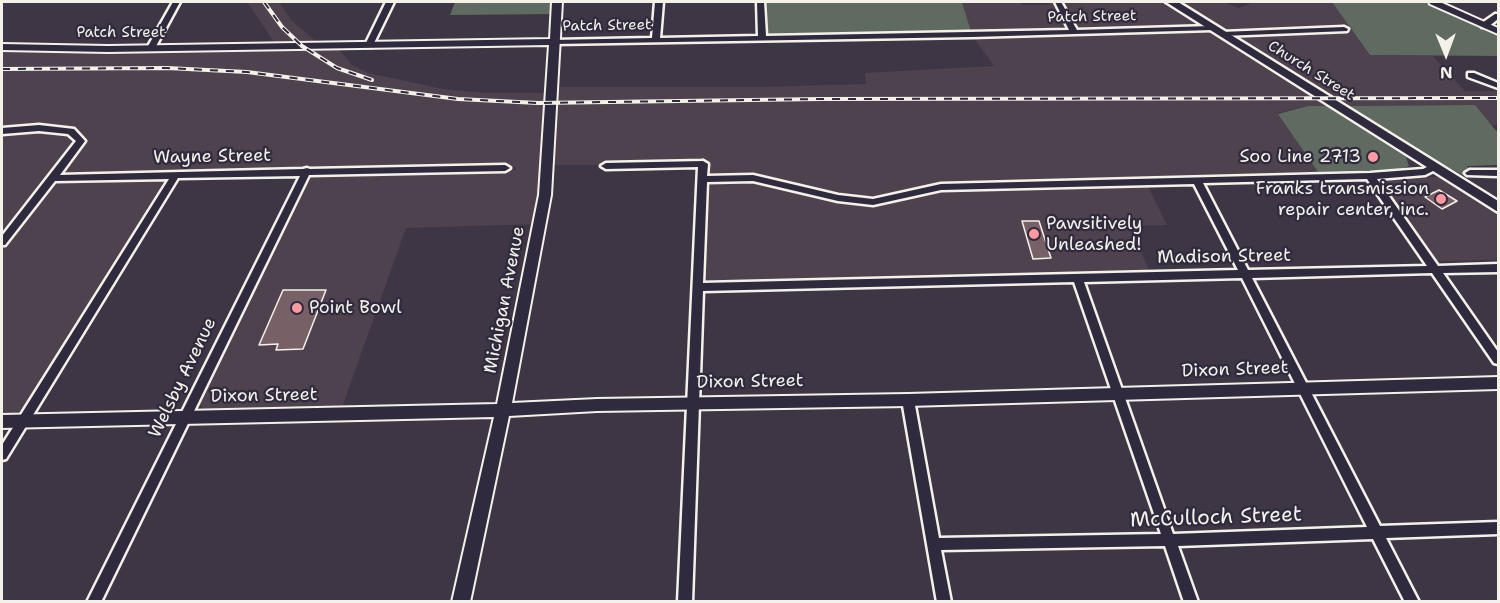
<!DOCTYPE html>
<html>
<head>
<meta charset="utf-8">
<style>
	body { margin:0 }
	#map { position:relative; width:1500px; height:603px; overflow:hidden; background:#3e3545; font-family:"Shantell Sans",sans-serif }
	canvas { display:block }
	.frame { position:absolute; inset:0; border:3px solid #f4f1e8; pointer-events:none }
	.north { position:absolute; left:1416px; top:24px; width:60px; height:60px; -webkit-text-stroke:4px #2f2a3d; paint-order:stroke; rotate:179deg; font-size:16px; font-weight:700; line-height:24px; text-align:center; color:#f4f1e8 }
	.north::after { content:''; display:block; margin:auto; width:21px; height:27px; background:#f4f1e8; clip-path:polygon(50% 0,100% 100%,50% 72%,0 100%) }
</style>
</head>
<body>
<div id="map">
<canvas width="1500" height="603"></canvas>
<div class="frame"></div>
<div class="north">N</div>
</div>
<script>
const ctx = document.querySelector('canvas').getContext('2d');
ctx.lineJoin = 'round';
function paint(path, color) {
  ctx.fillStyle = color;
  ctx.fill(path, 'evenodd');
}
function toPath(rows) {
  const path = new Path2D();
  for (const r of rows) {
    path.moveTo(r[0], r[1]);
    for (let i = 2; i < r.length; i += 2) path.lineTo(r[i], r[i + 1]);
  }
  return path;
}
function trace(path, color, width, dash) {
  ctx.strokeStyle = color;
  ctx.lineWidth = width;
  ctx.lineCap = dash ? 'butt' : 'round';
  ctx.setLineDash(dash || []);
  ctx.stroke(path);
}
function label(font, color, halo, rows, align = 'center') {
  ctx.font = font + ' "Shantell Sans",sans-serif';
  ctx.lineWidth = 4.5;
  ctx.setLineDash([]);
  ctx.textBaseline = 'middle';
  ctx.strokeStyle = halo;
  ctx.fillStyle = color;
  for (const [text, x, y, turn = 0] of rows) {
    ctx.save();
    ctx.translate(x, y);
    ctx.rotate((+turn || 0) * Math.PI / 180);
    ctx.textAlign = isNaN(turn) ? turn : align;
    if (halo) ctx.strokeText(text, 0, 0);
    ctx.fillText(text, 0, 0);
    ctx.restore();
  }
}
const built = toPath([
	[247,2,279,2,291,20,320,45,335,45,352,65,368,73,443,89,485,93,551,93,552,87,759,87,866,84,865,73,994,66,972,35,962,2,1020,2,1022,5,1048,5,1052,2,1224,2,1239,8,1254,2,1332,2,1370,55,1433,56,1465,91,1498,91,1498,125,1492,125,1474,105,1308,106,1278,113,1321,177,1146,182,1167,225,1130,226,1151,275,698,287,703,164,549,165,540,224,406,228,342,407,206,410,200,405,308,177,317,175,516,170,515,167,51,178,81,141,77,135,39,128,2,131,2,47,76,49,276,45],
	[47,132,65,134,72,142,43,182,169,180,25,408,15,413,2,414,2,135],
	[1438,177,1498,214,1498,260,1438,261,1380,181,1381,179]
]);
const green = toPath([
	[455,2,557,2,556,14,450,15],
	[760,2,962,2,972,35,762,38],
	[1332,2,1424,2,1498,35,1498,56,1370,55],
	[1475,105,1498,133,1498,165,1467,166,1470,170,1465,171,1468,178,1408,145,1347,106],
	[1308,106,1327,106,1406,157,1409,166,1401,169,1318,172,1278,114]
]);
const building = toPath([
	[1439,190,1457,201,1442,209,1425,197,1439,190],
	[1022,221,1039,221,1051,258,1033,259,1022,221],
	[283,290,326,290,303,349,276,350,278,344,259,345,283,290]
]);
const minor = toPath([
	[173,2,180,2,155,48,151,50,148,50,147,48,173,2],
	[386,2,394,2,373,45,372,47,366,47,365,45,386,2],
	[655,2,663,2,660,38,758,36,757,2,764,2,766,36,1069,30,1055,2,1061,2,1077,30,1212,26,1216,28,1212,30,972,37,554,44,550,42,554,40,652,38,655,2],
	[1495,14,1498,14,1498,19,1488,27,1482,27,1482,23,1495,14],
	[1344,27,1348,29,1347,31,1222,36,1218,34,1222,32,1344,27],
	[1468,73,1474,73,1498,83,1498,88,1468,77,1468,73],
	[39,125,74,129,85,141,60,175,303,169,307,168,310,169,505,165,510,168,505,171,309,175,101,602,87,602,300,176,178,178,6,459,2,460,2,445,169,179,55,181,5,245,2,245,2,236,76,141,68,134,39,131,2,134,2,128,39,125],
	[703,161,708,164,707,176,753,175,838,195,873,199,941,184,1370,173,1423,169,1431,165,1437,165,1439,167,1437,169,1425,175,1377,179,1438,266,1498,264,1498,272,1443,273,1498,352,1498,364,1494,363,1432,273,1252,278,1380,526,1498,522,1498,534,1386,538,1419,602,1405,602,1373,539,1178,546,1198,602,1184,602,1165,546,941,550,951,602,937,602,902,400,904,397,908,395,912,397,914,400,939,538,1161,534,1074,282,703,291,692,602,678,602,698,167,606,169,601,166,606,163,703,161],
	[1367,179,1427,266,1248,270,1203,183,1367,179],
	[753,181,838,201,873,205,941,190,1194,184,1238,270,703,283,707,182,753,181],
	[1242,278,1367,527,1173,534,1084,282,1242,278],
	[1470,170,1498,170,1498,176,1467,175,1465,173,1470,170]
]);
const tertiary = toPath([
	[552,2,562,2,551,195,512,403,597,399,908,394,1498,377,1498,389,908,406,597,411,509,416,470,602,452,602,494,417,2,428,2,415,497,404,539,195,549,45,108,52,2,50,2,44,108,46,550,39,552,2],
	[1429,2,1440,2,1498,28,1498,34,1430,4,1429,2]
]);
const secondary = toPath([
	[1166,2,1178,2,1498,201,1498,212,1166,2]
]);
const rail = toPath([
	[264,2,282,27,302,46,337,68,372,80],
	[2,69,167,68,247,72,458,99,538,103,821,99,1498,98]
]);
const markers = [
	[1373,157,6,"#ff9aa2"],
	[1441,199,6,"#ff9aa2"],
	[1034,234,6,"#ff9aa2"],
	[297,308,6,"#ff9aa2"]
];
const farStreetnames = [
	["Patch Street",1092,17,-1],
	["Patch Street",607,26,-1],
	["Patch Street",121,33],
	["Church Street",1311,71,32]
];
const streetNames = [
	["Wayne Street",212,157,-1],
	["Madison Street",1224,257,-1],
	["Michigan Avenue",505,300,-79],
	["Dixon Street",1235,370,-2],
	["Welsby Avenue",183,378,-64],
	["Dixon Street",750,382,-1],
	["Dixon Street",264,396,-1]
];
const poiNames = [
	["Soo Line 2713",1361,157],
	["Franks transmission",1429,189],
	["repair center, inc.",1429,210],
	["Pawsitively",1046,224,"left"],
	["Unleashed!",1046,245,"left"],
	["Point Bowl",309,308,"left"]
];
const nearStreetnames = [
	["McCulloch Street",1216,518,-2]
];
paint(built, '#4f424f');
paint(green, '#5f6b60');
paint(building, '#786166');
trace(building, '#f4f1e8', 1.5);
trace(minor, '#f4f1e8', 5);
trace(tertiary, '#f4f1e8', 4);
trace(secondary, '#f4f1e8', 5);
paint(minor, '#2f2a3d');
paint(tertiary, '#2f2a3d');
paint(secondary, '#2f2a3d');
trace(rail, '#f4f1e8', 4);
trace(rail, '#2f2a3d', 2, [8]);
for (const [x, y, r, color] of markers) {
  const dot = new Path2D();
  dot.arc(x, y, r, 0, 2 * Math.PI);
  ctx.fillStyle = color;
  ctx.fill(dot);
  trace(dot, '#2f2a3d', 2);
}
label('15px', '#f4f1e8', '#2f2a3d', farStreetnames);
label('18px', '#f4f1e8', '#2f2a3d', streetNames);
label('18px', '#f4f1e8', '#2f2a3d', poiNames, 'right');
label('21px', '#f4f1e8', '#2f2a3d', nearStreetnames);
</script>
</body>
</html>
